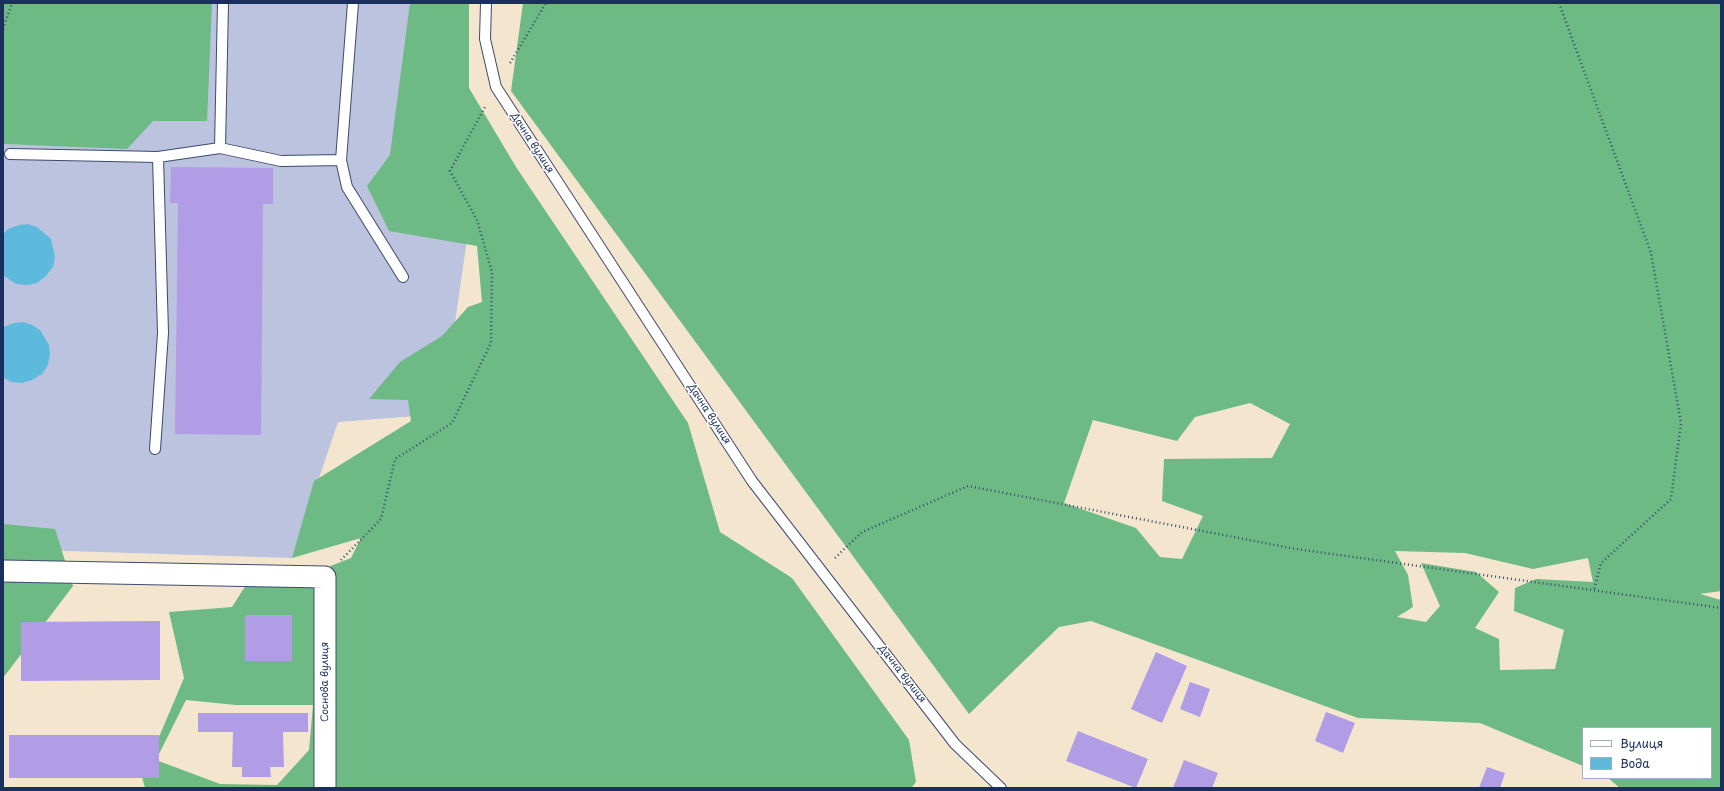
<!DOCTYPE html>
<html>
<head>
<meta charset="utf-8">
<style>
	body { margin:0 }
	#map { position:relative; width:1724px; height:791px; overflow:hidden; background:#f4e6ce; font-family:"Playpen Sans",sans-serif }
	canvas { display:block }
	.frame { position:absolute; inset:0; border:4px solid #1b2f5e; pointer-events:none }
	.legend { position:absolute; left:1582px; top:727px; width:130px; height:52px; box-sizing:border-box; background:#fff; border:1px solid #a4acbf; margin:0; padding:5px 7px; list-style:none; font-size:12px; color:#1b2f5e }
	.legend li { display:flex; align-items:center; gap:8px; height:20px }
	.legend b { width:20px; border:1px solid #a4acbf }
</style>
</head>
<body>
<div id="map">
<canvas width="1724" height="791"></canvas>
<div class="frame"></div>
<ul class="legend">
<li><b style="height:5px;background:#fff"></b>Вулиця</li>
<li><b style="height:11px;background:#5ebadc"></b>Вода</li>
</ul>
</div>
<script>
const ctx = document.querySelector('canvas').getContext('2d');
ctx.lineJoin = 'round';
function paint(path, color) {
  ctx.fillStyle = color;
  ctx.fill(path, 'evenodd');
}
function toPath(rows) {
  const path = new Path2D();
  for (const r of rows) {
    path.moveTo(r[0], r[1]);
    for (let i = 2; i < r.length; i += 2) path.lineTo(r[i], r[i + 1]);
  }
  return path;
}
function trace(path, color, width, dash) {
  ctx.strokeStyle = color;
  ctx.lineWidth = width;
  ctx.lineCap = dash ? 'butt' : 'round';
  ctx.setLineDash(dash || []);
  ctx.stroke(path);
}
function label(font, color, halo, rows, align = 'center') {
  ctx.font = font + ' "Playpen Sans",sans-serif';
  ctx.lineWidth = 3;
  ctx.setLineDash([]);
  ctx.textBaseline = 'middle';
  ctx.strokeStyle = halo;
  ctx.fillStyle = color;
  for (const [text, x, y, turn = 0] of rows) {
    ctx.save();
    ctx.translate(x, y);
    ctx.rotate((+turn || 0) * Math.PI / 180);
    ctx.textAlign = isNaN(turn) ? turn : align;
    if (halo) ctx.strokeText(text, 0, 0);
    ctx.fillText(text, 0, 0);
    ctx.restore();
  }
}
const industrial = toPath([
	[72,3,415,3,468,232,442,414,338,422,292,558,3,549,3,144,70,146]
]);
const forest = toPath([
	[3,3,212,3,207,121,153,121,127,149,3,144],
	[410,3,469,3,469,88,516,167,688,423,720,532,792,578,909,740,916,782,911,788,145,788,142,777,184,678,169,612,232,607,253,574,310,574,351,558,361,538,292,558,314,481,411,421,408,400,369,399,400,362,442,336,468,307,482,302,477,246,389,231,367,186,390,155],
	[186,700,236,705,313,705,309,750,277,785,220,784,156,760],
	[523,3,1721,3,1721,591,1700,594,1721,600,1721,788,1620,788,1608,778,1711,778,1711,728,1583,728,1583,766,1480,723,1358,718,1091,621,1059,627,969,714,511,91],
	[1250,403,1290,424,1272,458,1164,459,1162,501,1203,516,1182,559,1160,557,1136,528,1064,503,1093,420,1177,441,1195,417],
	[1395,551,1465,553,1533,569,1588,558,1593,582,1536,579,1515,588,1514,611,1564,630,1555,669,1500,670,1499,639,1475,628,1499,592,1476,572,1421,563,1440,606,1426,622,1397,617,1413,607,1408,575],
	[3,524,55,529,73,586,3,678]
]);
const water = toPath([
	[28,224,37,227,51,239,55,257,53,267,46,276,37,283,27,285,16,284,3,275,3,234,8,229,19,225],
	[23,322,32,325,40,330,49,345,50,354,48,365,42,374,32,380,22,383,11,382,3,377,3,327,14,323]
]);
const building = toPath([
	[171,167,273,168,273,204,263,204,261,435,175,434,178,203,170,203],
	[245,615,292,615,292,661,245,661],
	[160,621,160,680,21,681,21,622],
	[1156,652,1187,666,1162,723,1131,709],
	[1190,682,1210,689,1200,717,1180,709],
	[1326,712,1355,723,1343,753,1315,741],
	[198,713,308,713,308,732,283,732,284,767,270,767,271,777,242,777,242,767,232,767,233,732,198,732],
	[1078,731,1148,759,1136,788,1066,761],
	[9,735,159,735,159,778,9,778],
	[1184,760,1218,773,1212,788,1173,788],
	[1487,767,1505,773,1500,788,1479,788]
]);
const path = toPath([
	[1559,3,1651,253,1681,423,1671,499,1601,563,1594,590],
	[3,29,12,3],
	[510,63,546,3],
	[835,558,862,532,968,486,1296,549,1721,608],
	[341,560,381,519,395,459,452,423,491,343,492,272,477,220,450,171,486,105]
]);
const service = toPath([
	[353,3,341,160,347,187,403,277],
	[486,3,485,39,496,87,752,481,955,744,1001,788],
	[220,148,223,3],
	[10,154,158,157,220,148,281,161,341,160],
	[155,449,163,333,158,157]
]);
const minor = toPath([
	[3,571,325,577,325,788]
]);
const streetNames = [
	["Дачна вулиця",532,143,57],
	["Дачна вулиця",709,414,57],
	["Дачна вулиця",902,674,52],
	["Соснова вулиця",325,682,-90]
];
paint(industrial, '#bbc3de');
paint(forest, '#6dba84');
paint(water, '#5ebadc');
paint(building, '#b09de5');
trace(service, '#3c4a6f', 12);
trace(minor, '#3c4a6f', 23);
trace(path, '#3c4a6f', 2.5, [1, 3]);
trace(service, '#fff', 10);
trace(minor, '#fff', 21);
label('10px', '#1b2f5e', '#fff', streetNames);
</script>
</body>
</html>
